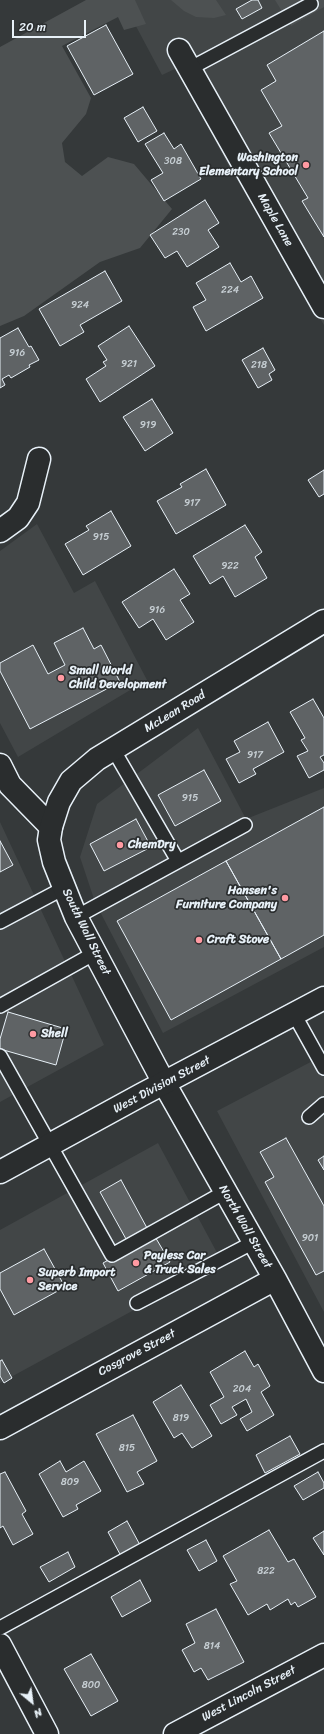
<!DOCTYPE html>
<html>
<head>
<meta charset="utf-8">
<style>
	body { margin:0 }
	#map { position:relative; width:324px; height:1734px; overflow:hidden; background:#35393a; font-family:Sriracha,sans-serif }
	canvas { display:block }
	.north { position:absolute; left:12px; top:1682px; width:40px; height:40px; -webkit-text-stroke:3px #2a2d2e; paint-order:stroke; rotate:151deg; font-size:11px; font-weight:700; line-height:16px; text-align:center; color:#e8f1f8 }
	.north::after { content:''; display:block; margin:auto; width:14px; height:18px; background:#e8f1f8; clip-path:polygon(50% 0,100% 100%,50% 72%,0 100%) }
	.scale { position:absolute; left:12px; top:20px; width:74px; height:18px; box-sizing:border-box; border:2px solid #e8f1f8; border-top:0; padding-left:5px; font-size:12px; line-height:14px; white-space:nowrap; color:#e8f1f8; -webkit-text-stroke:3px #2a2d2e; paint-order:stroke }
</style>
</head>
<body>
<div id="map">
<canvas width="324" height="1734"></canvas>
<div class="north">N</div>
<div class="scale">20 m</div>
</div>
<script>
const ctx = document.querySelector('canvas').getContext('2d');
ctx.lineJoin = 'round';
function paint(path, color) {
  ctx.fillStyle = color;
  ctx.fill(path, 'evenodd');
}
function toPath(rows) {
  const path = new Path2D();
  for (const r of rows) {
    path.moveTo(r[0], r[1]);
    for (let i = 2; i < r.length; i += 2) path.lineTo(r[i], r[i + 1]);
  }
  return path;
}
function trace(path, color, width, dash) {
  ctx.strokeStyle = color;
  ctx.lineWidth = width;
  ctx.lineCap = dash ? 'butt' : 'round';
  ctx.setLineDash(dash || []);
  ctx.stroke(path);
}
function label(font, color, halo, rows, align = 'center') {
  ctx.font = font + ' Sriracha,sans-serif';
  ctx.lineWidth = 3.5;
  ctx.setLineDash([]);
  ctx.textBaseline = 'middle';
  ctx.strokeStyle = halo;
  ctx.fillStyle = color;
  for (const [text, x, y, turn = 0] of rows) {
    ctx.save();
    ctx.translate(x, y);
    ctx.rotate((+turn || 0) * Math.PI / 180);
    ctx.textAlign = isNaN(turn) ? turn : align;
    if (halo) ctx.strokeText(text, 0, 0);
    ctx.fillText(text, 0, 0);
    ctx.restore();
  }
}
const built = toPath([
	[122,0,324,0,324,325,227,163,177,68,162,75],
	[37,524,74,593,95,581,147,680,18,757,0,723,0,551],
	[198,728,246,819,324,788,324,947,163,1033,95,902,80,857,97,804],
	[0,822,104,1045,0,1102],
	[324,1055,324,1312,217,1111],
	[158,1143,222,1262,0,1383,0,1230]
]);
const green = toPath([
	[86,0,135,0,146,24,124,30,118,17,62,46,91,98,86,114,62,143,65,162,82,176,108,157,134,164,172,209,140,248,100,262,24,316,0,326,0,47],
	[171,0,216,0,226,15,214,18,196,17,184,11],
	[275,0,324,0,324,7,291,26]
]);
const building = toPath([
	[252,0,258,0,262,8,242,19,236,9,252,0],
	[106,25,133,74,94,95,67,46,106,25],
	[324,31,324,237,302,201,308,198,269,133,282,126,261,90,276,81,267,65,324,31],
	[143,107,157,131,138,142,124,118,143,107],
	[164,133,174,149,181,144,201,179,164,201,151,180,163,173,145,144,164,133],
	[205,200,219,223,208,230,219,247,187,267,177,251,165,258,150,235,205,200],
	[230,263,241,282,251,276,263,298,206,331,193,307,206,300,196,283,230,263],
	[105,271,122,301,80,325,84,332,60,346,39,309,105,271],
	[129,326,155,366,100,402,86,379,106,366,103,362,107,360,98,346,129,326],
	[18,328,29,347,31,346,39,360,29,365,30,367,11,378,9,375,2,379,5,385,0,388,0,338,18,328],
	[263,348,275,370,269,374,272,380,258,388,242,360,263,348],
	[152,399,173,433,145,451,123,417,152,399],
	[206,469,226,505,176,534,157,501,182,487,180,484,206,469],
	[324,470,324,494,319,497,308,480,324,470],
	[111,511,131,546,83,575,65,544,89,530,86,526,111,511],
	[245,525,262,552,255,557,267,578,235,597,223,576,210,584,193,556,245,525],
	[174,569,190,594,180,600,194,622,166,640,153,619,139,628,122,602,174,569],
	[83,628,94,649,101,645,120,682,30,729,0,671,0,663,33,645,48,674,65,665,54,643,83,628],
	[313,699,324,718,324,755,320,757,324,763,324,770,309,778,297,756,308,751,301,740,305,738,290,712,313,699],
	[268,722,284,752,253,769,256,774,239,783,226,759,240,752,234,741,268,722],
	[204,770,221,801,175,826,158,795,204,770],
	[324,807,324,935,281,959,226,861,324,807],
	[136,819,151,847,104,871,90,844,136,819],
	[0,841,13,865,0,872,0,841],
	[226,861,281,959,171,1020,117,921,226,861],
	[8,1012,66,1029,56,1065,0,1049,0,1039,8,1012],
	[286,1138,324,1206,324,1271,316,1275,265,1182,274,1177,260,1152,286,1138],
	[324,1156,324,1170,318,1160,324,1156],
	[121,1180,147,1228,126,1239,100,1192,121,1180],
	[154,1235,170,1262,118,1291,103,1263,154,1235],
	[44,1249,65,1287,14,1315,0,1289,0,1273,44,1249],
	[245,1351,254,1367,258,1364,270,1386,261,1392,274,1415,247,1431,240,1419,252,1412,246,1399,232,1407,237,1415,221,1424,210,1405,224,1397,210,1372,245,1351],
	[2,1360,12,1378,4,1383,0,1376,0,1361,2,1360],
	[181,1385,212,1436,192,1448,182,1433,174,1438,153,1402,181,1385],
	[133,1415,157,1461,137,1472,144,1484,127,1492,96,1434,133,1415],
	[290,1436,300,1454,265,1473,256,1455,290,1436],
	[60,1461,66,1472,84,1461,101,1491,76,1505,78,1509,63,1517,39,1474,60,1461],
	[5,1472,26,1511,22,1514,33,1534,13,1545,3,1526,0,1528,0,1474,5,1472],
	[318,1472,324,1483,324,1488,303,1500,294,1486,318,1472],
	[127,1521,140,1545,121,1556,108,1532,127,1521],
	[269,1530,288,1562,294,1559,316,1597,298,1607,295,1602,291,1605,288,1599,270,1610,267,1604,248,1615,230,1584,237,1581,223,1556,269,1530],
	[324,1531,324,1555,313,1538,324,1531],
	[206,1540,217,1561,199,1571,187,1550,206,1540],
	[68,1552,75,1567,49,1582,40,1567,68,1552],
	[140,1580,151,1601,122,1617,111,1597,140,1580],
	[216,1609,244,1662,208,1680,201,1668,194,1672,182,1650,195,1643,186,1624,216,1609],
	[91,1654,118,1701,91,1716,64,1669,91,1654]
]);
const lane = toPath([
	[189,69,311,4],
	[113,749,178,861],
	[76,917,245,825],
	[0,922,64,888],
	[0,1006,95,953],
	[294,1014,324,1068],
	[0,1056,112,1255,225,1192],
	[309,1117,324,1104],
	[137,1303,254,1242],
	[0,1628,324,1451]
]);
const street = toPath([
	[179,50,324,307],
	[0,531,18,518,28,503,39,459],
	[0,765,10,785,51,827],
	[164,1083,275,1279,324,1371],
	[0,1428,275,1279],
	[0,1645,47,1734],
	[175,1734,324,1655]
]);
const secondary = toPath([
	[164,1083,76,917,54,862,49,840,51,827,59,802,71,781,97,759,324,621]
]);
const primary = toPath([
	[0,1172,141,1095,324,998]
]);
const markers = [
	[306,165,4,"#ff9aa2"],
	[61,678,4,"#ff9aa2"],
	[120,845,4,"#ff9aa2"],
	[285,898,4,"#ff9aa2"],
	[199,940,4,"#ff9aa2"],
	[33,1034,4,"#ff9aa2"],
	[136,1263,4,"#ff9aa2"],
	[30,1280,4,"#ff9aa2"]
];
const numberNames = [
	["308",173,161],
	["230",181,232],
	["224",230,290],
	["924",80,305],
	["916",17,353],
	["921",129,364],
	["218",259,365],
	["919",148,425],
	["917",192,503],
	["915",101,537],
	["922",230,566],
	["916",157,610],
	["917",255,755],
	["915",190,798],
	["901",310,1238],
	["204",242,1389],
	["819",181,1418],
	["815",127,1448],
	["809",70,1482],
	["822",266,1571],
	["814",212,1646],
	["800",91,1685]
];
const poiNames = [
	["Washington",298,158,"right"],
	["Elementary School",298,172,"right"],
	["Small World",69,671],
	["Child Development",69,685],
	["ChemDry",128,845],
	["Hansen's",277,891,"right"],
	["Furniture Company",277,905,"right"],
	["Craft Stove",207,940],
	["Shell",41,1034],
	["Payless Car",144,1256],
	["& Truck Sales",144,1270],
	["Superb Import",38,1273],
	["Service",38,1287]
];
const streetNames = [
	["Maple Lane",275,220,60],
	["McLean Road",175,712,-31],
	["South Wall Street",86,932,64],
	["West Division Street",162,1085,-28],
	["North Wall Street",245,1227,60],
	["Cosgrove Street",137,1353,-28],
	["West Lincoln Street",249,1694,-28]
];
paint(built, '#424647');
paint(green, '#4d5152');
paint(building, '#5f6365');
trace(building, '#e8f1f8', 1);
trace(lane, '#e8f1f8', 16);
trace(street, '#e8f1f8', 25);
trace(secondary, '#e8f1f8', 25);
trace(primary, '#e8f1f8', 25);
trace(lane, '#2a2d2e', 13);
trace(street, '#2a2d2e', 22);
trace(secondary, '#2a2d2e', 22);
trace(primary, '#2a2d2e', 22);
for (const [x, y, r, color] of markers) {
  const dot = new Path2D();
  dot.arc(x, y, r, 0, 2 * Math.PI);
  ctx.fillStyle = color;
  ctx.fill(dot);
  trace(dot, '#2a2d2e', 1.5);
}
label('10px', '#c6ced3', null, numberNames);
label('bold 12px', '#e8f1f8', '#2a2d2e', poiNames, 'left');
label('12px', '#e8f1f8', '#2a2d2e', streetNames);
</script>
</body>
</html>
